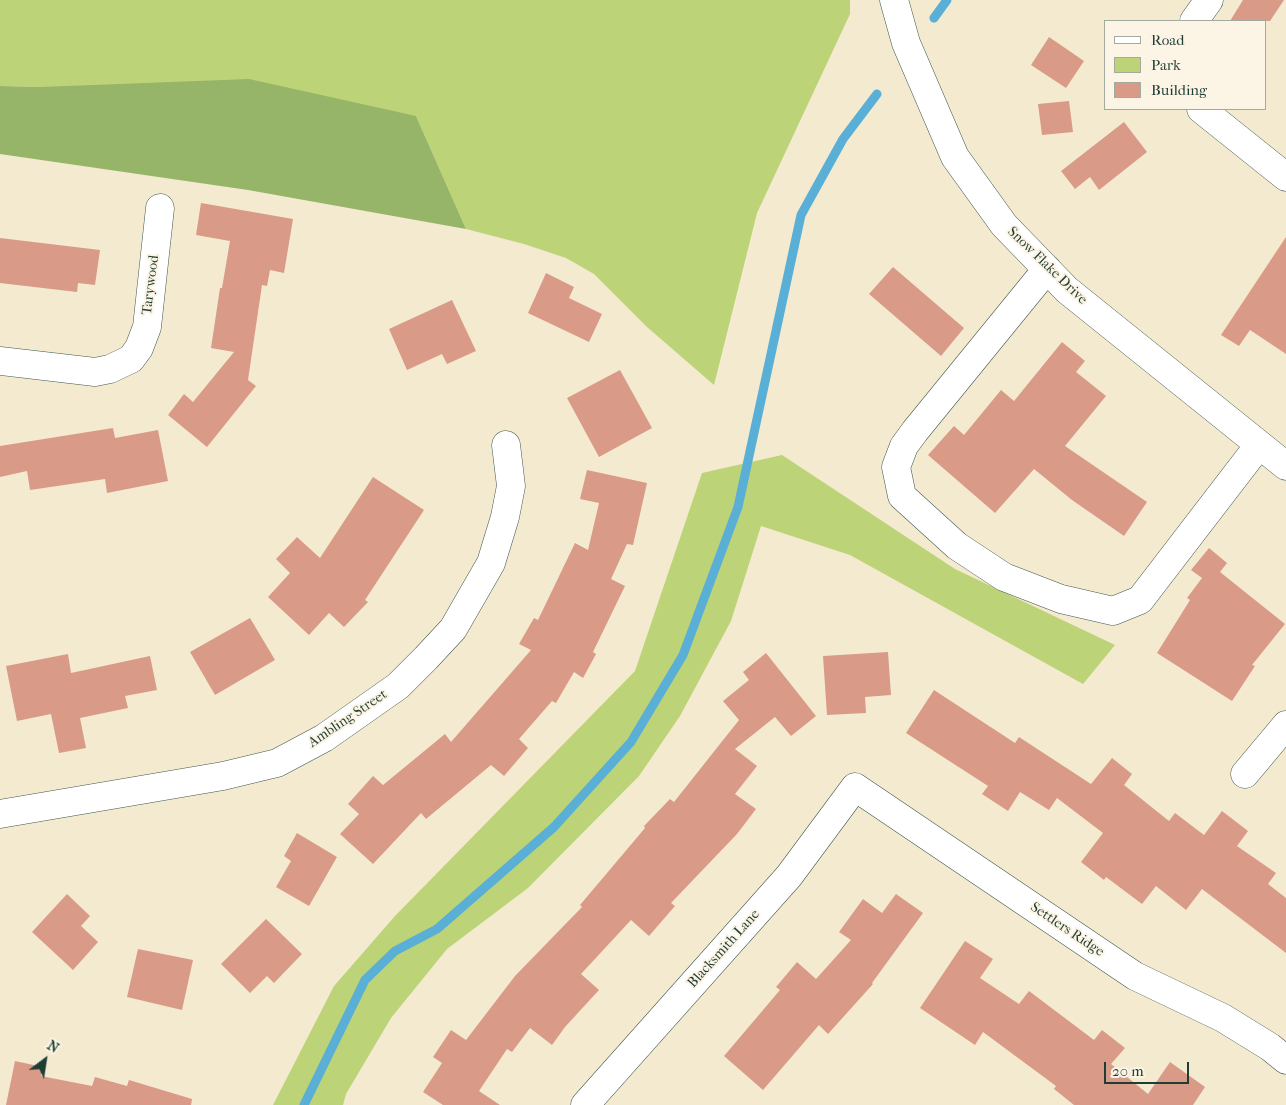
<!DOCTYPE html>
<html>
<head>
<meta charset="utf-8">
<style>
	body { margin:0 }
	#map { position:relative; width:1286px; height:1105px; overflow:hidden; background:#f4ead0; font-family:"IM FELL French Canon",serif }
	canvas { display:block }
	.legend { position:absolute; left:1104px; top:20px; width:162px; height:90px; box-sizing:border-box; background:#fcf5e5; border:1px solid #a4ab9e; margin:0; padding:6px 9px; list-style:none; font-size:15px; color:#1f3d34 }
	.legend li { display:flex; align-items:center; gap:10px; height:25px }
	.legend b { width:25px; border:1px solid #a4ab9e }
	.north { position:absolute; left:20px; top:1035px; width:50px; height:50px; -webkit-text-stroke:4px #fcf5e5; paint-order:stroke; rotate:31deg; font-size:14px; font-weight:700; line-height:20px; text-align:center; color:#1f3d34 }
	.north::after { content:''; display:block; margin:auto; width:18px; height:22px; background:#1f3d34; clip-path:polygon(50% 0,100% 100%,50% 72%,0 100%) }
	.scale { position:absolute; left:1104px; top:1062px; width:85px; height:22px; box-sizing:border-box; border:2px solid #1f3d34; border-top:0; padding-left:6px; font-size:15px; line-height:18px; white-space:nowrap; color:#1f3d34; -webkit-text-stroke:4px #fcf5e5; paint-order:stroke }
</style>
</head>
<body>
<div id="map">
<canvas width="1286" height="1105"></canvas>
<ul class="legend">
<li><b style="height:6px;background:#fff"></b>Road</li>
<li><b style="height:14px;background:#bdd377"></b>Park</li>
<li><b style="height:14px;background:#d99b88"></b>Building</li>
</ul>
<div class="north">N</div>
<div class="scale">20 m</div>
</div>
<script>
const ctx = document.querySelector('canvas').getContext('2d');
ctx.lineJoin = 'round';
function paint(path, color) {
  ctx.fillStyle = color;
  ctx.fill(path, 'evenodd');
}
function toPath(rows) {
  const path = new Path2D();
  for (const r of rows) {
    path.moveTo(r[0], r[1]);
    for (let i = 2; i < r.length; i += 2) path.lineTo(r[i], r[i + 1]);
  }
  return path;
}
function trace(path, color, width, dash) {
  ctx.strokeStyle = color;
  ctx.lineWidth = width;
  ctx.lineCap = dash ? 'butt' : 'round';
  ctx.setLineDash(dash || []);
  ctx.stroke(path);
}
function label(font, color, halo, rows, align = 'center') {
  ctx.font = font + ' "IM FELL French Canon",serif';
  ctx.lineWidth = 4;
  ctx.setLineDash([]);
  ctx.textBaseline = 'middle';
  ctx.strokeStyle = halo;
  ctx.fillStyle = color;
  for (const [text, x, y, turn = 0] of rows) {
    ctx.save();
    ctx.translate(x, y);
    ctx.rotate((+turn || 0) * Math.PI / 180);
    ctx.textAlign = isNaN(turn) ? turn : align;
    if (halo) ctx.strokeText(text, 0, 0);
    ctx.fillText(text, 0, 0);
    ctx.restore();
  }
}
const green = toPath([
	[0,0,850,0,850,14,757,213,714,385,647,327,594,274,566,258,524,244,466,229,416,116,41,87,0,86],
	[782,455,955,569,1115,645,1083,684,850,555,761,526,731,621,680,716,639,776,528,888,447,949,391,1018,346,1094,343,1105,273,1105,334,986,395,916,635,671,702,473]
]);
const forest = toPath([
	[249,79,416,116,466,229,248,190,0,154,0,86,41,87]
]);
const stream = toPath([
	[934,18,947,0],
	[304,1105,365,980,395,951,437,929,554,827,631,742,683,655,738,507,801,215,843,139,877,94]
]);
const building = toPath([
	[1243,0,1284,0,1270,21,1230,21],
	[1049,37,1084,61,1066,88,1031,65],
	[1069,101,1073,132,1042,135,1038,104],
	[1124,122,1147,152,1099,190,1090,177,1075,189,1061,171],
	[201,203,293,219,284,273,270,270,267,286,262,285,248,380,256,386,207,447,168,415,184,394,193,402,234,352,211,348,220,288,222,288,230,241,196,235],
	[1286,237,1286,354,1250,330,1239,346,1221,335],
	[0,238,100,250,95,285,78,283,77,292,0,283],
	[893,267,964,328,941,356,869,294],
	[546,273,574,287,569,298,602,314,589,342,528,313],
	[452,300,476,351,447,364,442,354,407,370,389,329],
	[1062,342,1085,361,1076,372,1106,396,1065,446,1147,502,1124,536,1072,500,1034,469,995,513,928,455,954,426,964,435,1001,390,1014,401],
	[620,370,652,428,599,457,567,398],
	[113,428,115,438,158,430,168,481,107,493,105,479,30,490,27,471,0,477,0,446],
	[587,470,647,483,633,545,627,544,611,579,625,586,593,652,596,654,583,678,574,672,556,703,552,701,519,739,528,748,504,776,491,765,426,819,421,813,373,864,340,834,359,814,348,804,373,776,383,785,445,734,451,742,531,650,519,644,534,618,538,620,575,543,588,550,599,503,580,499],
	[373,477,424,510,365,600,368,602,344,627,329,613,309,635,268,597,290,573,276,559,297,537,320,558],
	[1209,548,1227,563,1220,572,1285,624,1252,665,1255,666,1232,701,1157,653,1190,600,1187,598,1202,578,1191,570],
	[250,618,275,660,215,695,190,652],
	[888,652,891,695,865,697,866,713,827,715,823,656],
	[766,653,816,716,791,736,775,717,735,749,757,766,735,794,756,809,737,834,671,903,675,906,649,936,631,920,581,974,599,990,565,1027,552,1045,530,1028,512,1052,507,1049,479,1091,500,1105,443,1105,423,1092,442,1063,433,1057,451,1030,466,1040,515,976,582,907,580,905,645,828,644,826,670,799,674,802,739,720,723,701,749,680,743,672],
	[68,654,71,673,150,656,157,690,125,696,128,708,80,718,86,748,59,753,51,714,17,721,6,666],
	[934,690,1015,743,1019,737,1091,784,1112,758,1132,774,1124,785,1169,821,1175,813,1204,835,1222,811,1248,831,1237,846,1276,873,1268,884,1286,898,1286,953,1202,889,1186,910,1156,886,1142,904,1106,877,1104,880,1081,862,1103,833,1057,798,1049,810,1020,792,1008,811,982,794,988,786,906,733],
	[297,833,337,857,309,906,276,887,291,861,284,856],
	[67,894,90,916,81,926,98,942,73,970,32,932],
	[896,894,923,913,872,983,873,984,828,1034,819,1025,763,1090,724,1056,780,990,776,987,797,962,816,979,851,940,839,932,863,899,882,913],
	[266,919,302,954,274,983,267,976,250,993,221,964],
	[965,941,993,959,980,978,1019,1004,1029,991,1094,1040,1102,1030,1125,1048,1111,1064,1148,1094,1170,1062,1205,1087,1193,1105,1074,1105,1054,1089,1056,1086,983,1032,975,1045,920,1008],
	[138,949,193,960,182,1010,127,997],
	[15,1061,43,1067,41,1076,92,1086,95,1077,127,1086,129,1080,192,1099,191,1105,6,1105]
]);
const minor = toPath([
	[894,0,906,43,955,157,1004,225,1067,290,1286,466],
	[1194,21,1209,0],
	[1201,109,1286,177],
	[1047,269,915,431,904,446,896,467,902,496,957,546,1004,577,1061,599,1113,611,1140,600,1259,445],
	[0,361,95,372,110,369,131,359,139,348,147,327,160,208],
	[1245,774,1286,725],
	[0,814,223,776,277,763,324,738,398,686,426,658,453,629,491,563,505,517,511,486,506,445],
	[585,1105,789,876,855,787,1135,976,1223,1018,1270,1047,1286,1060]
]);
const streetNames = [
	["Snow Flake Drive",1047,266,44],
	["Tarywood",151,285,-83],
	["Ambling Street",348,719,-34],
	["Settlers Ridge",1067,930,34],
	["Blacksmith Lane",724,949,-48]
];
paint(green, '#bdd377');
paint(forest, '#96b568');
trace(stream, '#5aafd6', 9);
paint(building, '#d99b88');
trace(minor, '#3f574b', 29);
trace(minor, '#fff', 28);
label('14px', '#1f3d34', '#fcf5e5', streetNames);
</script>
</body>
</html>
